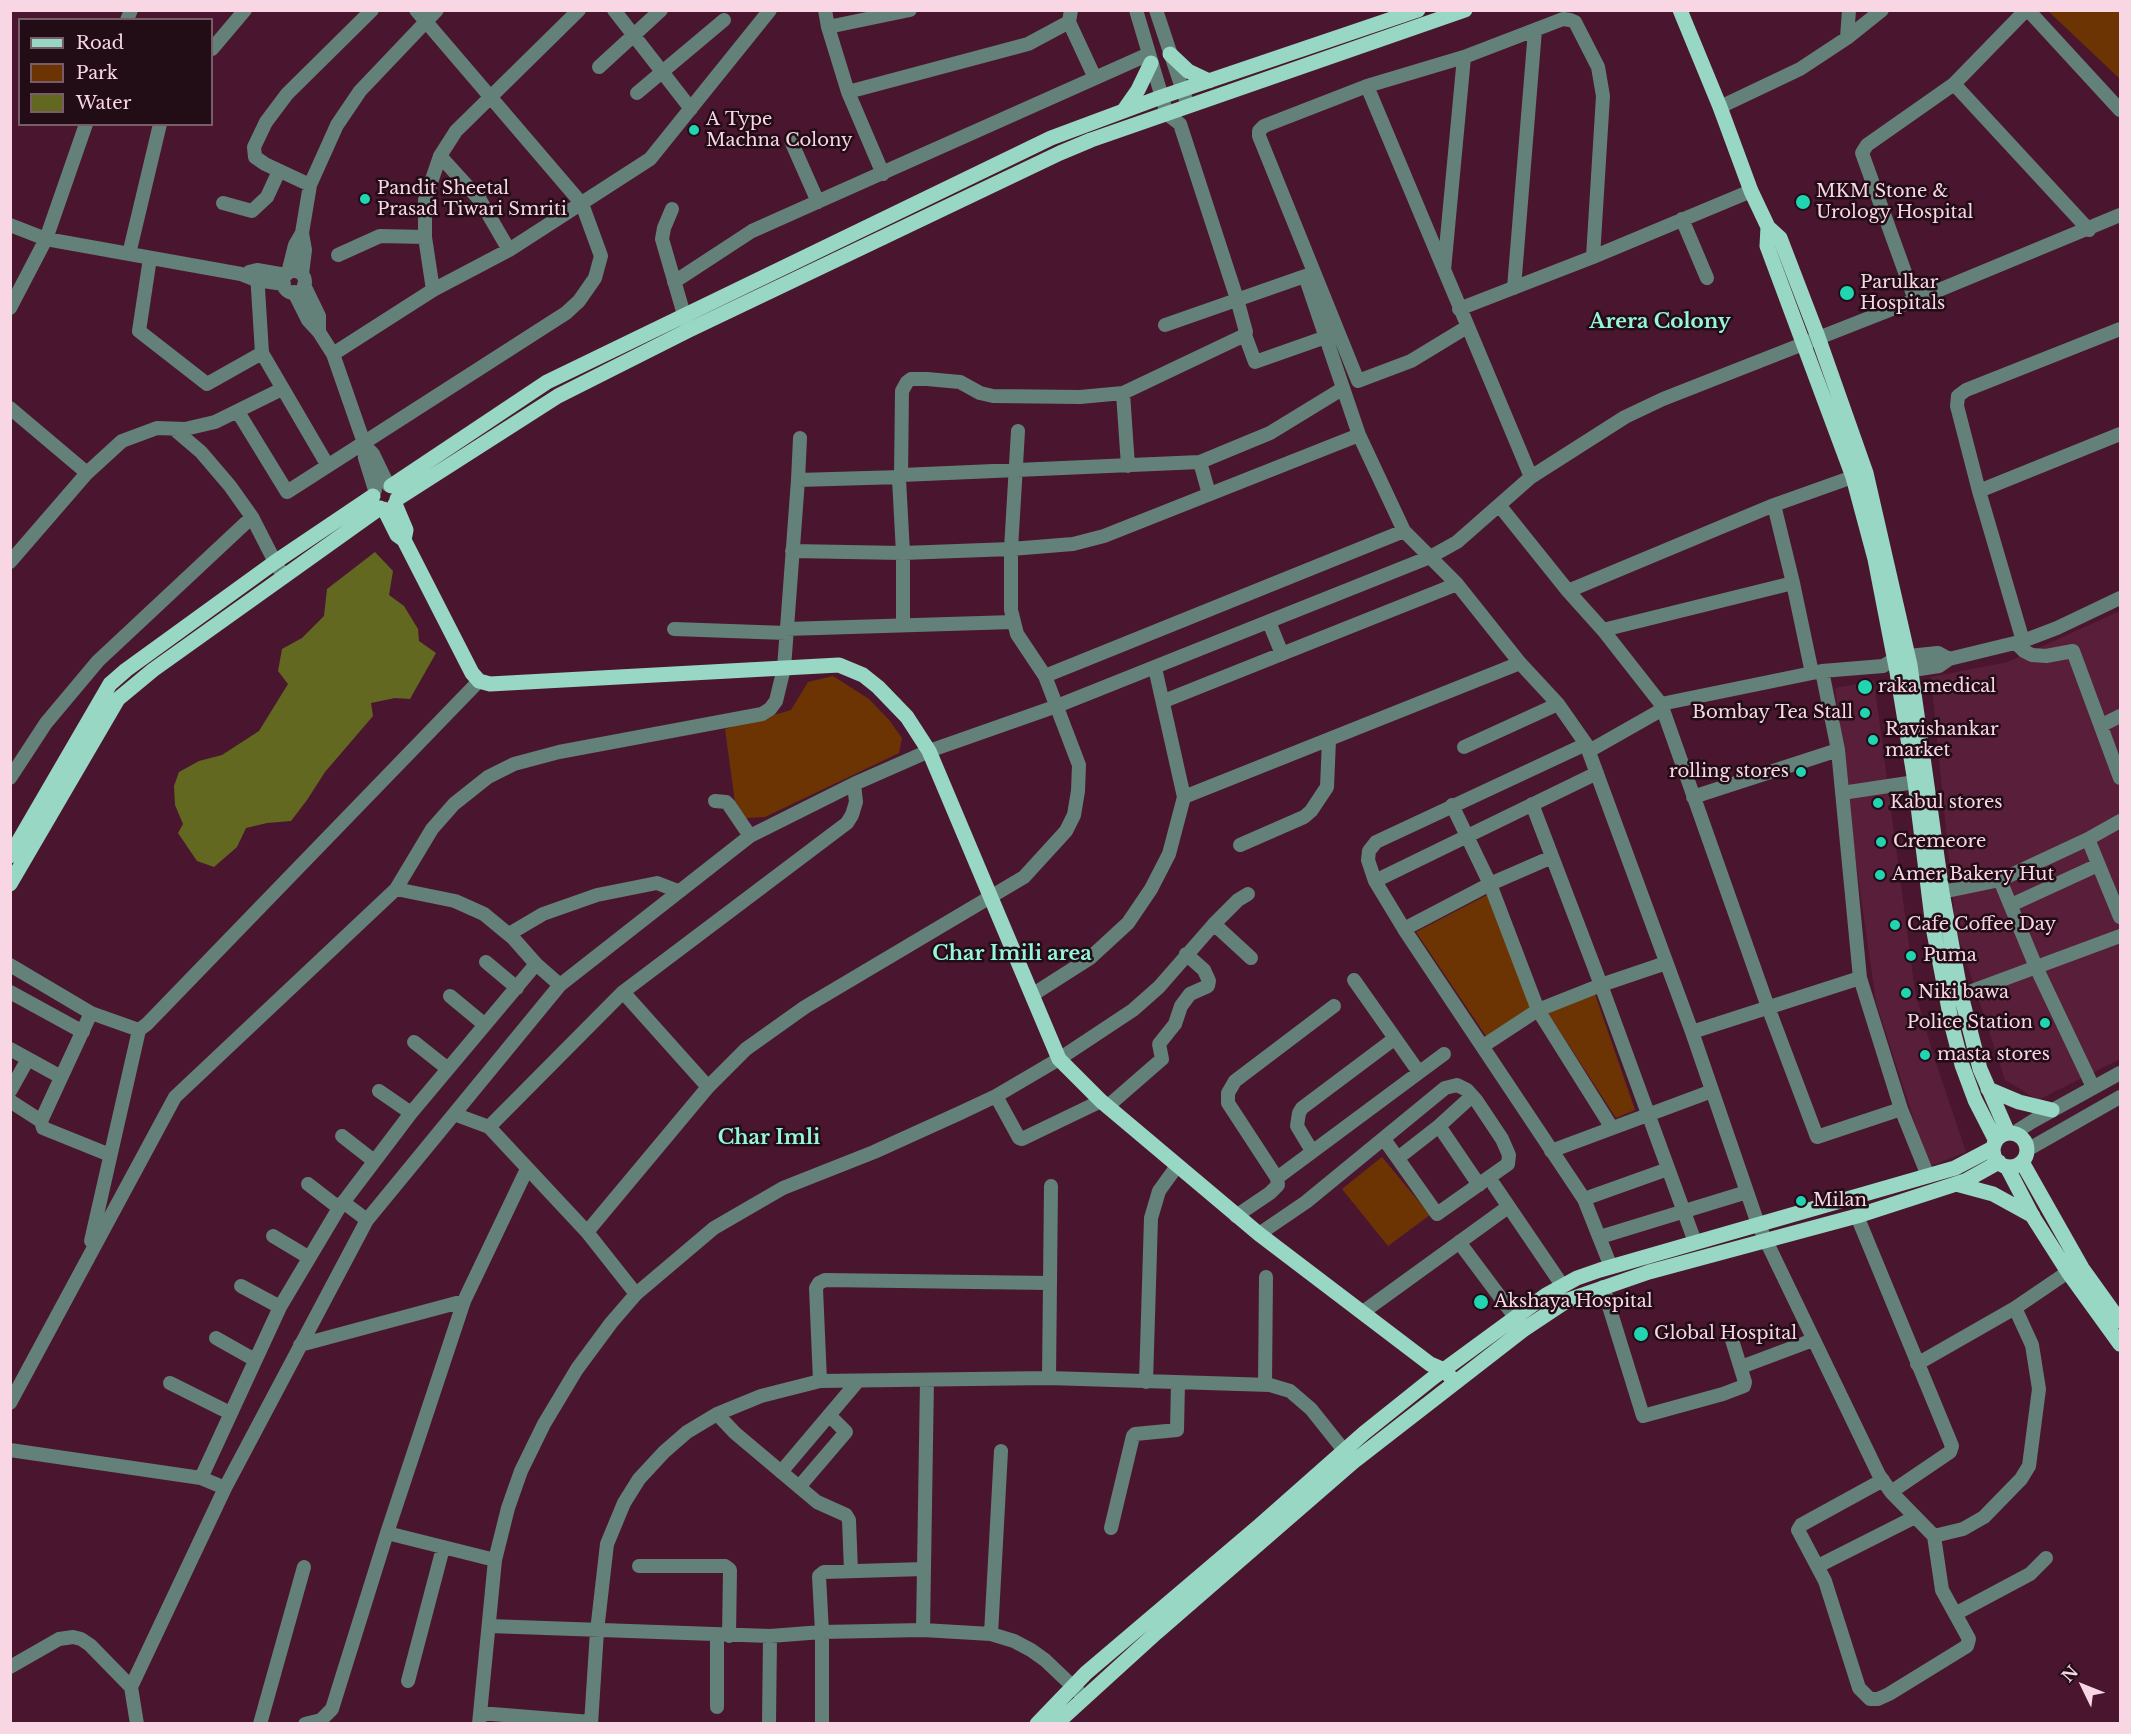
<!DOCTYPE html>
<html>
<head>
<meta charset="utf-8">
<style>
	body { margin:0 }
	#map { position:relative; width:2131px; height:1734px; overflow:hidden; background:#4a162f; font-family:"Libre Baskerville",serif }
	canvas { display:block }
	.frame { position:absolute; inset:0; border:12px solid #f8d6e3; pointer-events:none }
	.legend { position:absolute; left:18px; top:18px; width:195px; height:108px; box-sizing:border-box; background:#220c16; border:2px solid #785d68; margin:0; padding:8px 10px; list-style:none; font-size:18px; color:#f8d6e3 }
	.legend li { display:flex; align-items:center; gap:12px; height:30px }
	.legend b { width:30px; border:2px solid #785d68 }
	.north { position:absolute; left:2053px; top:1656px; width:60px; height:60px; -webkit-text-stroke:4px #220c16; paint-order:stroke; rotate:313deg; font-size:16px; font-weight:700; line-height:24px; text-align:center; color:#f8d6e3 }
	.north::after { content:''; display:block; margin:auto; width:21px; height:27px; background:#f8d6e3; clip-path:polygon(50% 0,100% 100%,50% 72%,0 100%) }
</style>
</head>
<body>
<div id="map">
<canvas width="2131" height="1734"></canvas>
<div class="frame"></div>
<ul class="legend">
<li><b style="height:8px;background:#97d7c4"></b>Road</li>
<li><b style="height:16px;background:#6c3402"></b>Park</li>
<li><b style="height:16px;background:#626820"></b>Water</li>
</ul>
<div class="north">N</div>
</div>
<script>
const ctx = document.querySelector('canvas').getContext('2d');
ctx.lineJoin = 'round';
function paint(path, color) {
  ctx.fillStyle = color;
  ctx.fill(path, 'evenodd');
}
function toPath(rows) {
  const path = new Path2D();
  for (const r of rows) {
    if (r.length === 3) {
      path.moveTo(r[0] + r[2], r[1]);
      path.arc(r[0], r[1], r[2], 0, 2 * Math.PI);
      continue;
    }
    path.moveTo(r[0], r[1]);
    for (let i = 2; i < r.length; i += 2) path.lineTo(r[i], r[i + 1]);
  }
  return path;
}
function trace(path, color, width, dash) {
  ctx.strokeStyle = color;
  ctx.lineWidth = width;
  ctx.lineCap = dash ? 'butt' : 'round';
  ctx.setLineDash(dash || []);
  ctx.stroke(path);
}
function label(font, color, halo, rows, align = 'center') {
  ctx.font = font + ' "Libre Baskerville",serif';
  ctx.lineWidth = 5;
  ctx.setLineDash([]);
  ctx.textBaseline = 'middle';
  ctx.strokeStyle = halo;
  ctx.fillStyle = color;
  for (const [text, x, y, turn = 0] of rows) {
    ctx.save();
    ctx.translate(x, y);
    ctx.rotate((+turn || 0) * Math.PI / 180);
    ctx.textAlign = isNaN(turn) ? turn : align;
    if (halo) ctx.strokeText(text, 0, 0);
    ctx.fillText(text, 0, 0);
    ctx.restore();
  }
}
const built = toPath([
	[2120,611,2120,1059,2038,1100,2005,1080,1956,930,1931,677,2008,662],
	[1874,681,1915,991,1933,1054,1966,1152,1931,1166,1919,1136,1876,1002,1853,841,1835,688]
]);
const green = toPath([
	[2048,11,2120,11,2120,79],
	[833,676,869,699,889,720,902,738,899,753,765,817,745,818,736,810,725,729,791,710,808,682],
	[1489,894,1530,1008,1486,1036,1416,932],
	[1595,994,1635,1110,1616,1118,1548,1013],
	[1382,1157,1430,1215,1388,1246,1342,1189]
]);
const water = toPath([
	[375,552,393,571,389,595,404,606,418,629,419,641,436,653,410,699,395,698,371,703,373,716,325,772,307,800,291,821,267,823,246,828,237,847,214,867,197,861,178,833,183,824,175,805,174,786,179,772,199,761,222,755,259,731,288,684,278,671,282,649,302,638,324,616,327,589]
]);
const minor = toPath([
	[614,10,691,109],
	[825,10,828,27,848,92,883,174],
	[1156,10,1186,100],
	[2028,10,2120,110],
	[127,20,131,10],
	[1069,22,1095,78],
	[828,27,910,10],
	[1847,38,1849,10],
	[212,49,245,10],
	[599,67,661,10],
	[1954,84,2089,230],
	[1367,86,1531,477],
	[848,92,1028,44,1069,22,1071,10],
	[637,93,724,20],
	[1720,107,1800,69,1847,38,1882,10],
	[791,141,818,202],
	[440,156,480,200,509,250],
	[310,185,265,164,255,157,254,147,266,122,287,94,372,10],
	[223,203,252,211,267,197,279,171],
	[672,209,664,228,662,239,687,325],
	[1682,219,1707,278],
	[10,225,46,239,241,274,256,280,284,284],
	[302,233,305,250,302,274],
	[129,254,160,124],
	[338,255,380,236,425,237],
	[1593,257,1751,191],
	[150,258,139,331,207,384,262,353],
	[1444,270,1464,57],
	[294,282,11],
	[249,272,257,270,286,275],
	[257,273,262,353,328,466],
	[288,273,295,245,302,233,310,185,337,125,360,91,437,10],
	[674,282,752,231,1149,54],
	[304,285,319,316,319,332],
	[1514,288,1535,30],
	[433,290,425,237,425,200,440,156,456,131,579,10],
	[294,292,308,320,319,332,333,354,364,443,365,458,375,490],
	[1915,300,1862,153,1867,145,1954,84,2026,10],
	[10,308,46,239,86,124],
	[1459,309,1593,257,1603,96,1598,67,1575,22,1570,20,1563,19,1464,57,1367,86,1264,126,1259,131,1259,136,1358,381,1411,361,1467,327],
	[1165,325,1305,276,1359,435,1404,531,1457,584,1520,663,1558,704,1586,744,1692,1032,1758,1224,1879,1475,1891,1492,1934,1536,1942,1590,1969,1639,1967,1646,1889,1694,1878,1699,1870,1699,1859,1688,1825,1581,1798,1530,1801,1525,1883,1480],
	[1245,335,1255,362,1326,337],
	[333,354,433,290,509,250,650,159,770,10],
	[1123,393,1128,466],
	[10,408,87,473],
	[238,412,287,492,566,313,579,301,595,278,601,256,582,204,416,10],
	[174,429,201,452,230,486,252,517,275,562,284,577],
	[364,445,373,454,388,485],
	[1200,462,1209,494],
	[902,475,1200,462,1270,433,1342,389],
	[899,479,903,553,903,625],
	[798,480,800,438],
	[1979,491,2120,434],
	[1499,505,1568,591,1603,630,1661,704,1768,1007,1817,1137,1901,1109],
	[1774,505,1793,583,1812,673],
	[792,551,903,553,1011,549,1073,544,1104,536,1359,435],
	[10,562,87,473,122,441,157,428,185,429,215,422,282,389],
	[1568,591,1774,505,1861,474],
	[1269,622,1282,654],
	[674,629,786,633],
	[786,629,1013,622],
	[1603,630,1793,583],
	[2023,641,1979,491,1957,406,1958,396,1966,390,2120,329],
	[2016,643,2024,651,2032,655,2046,656,2073,651,2120,778],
	[1822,671,1838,750,1860,978,1901,1109,1928,1176],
	[1900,672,1939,666,1949,659,2023,641,2057,628,2120,598],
	[1045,676,1404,531],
	[1164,701,1457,584],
	[1661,704,1822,671,1883,666,1895,659,1908,656,1938,653,1949,659],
	[2102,725,2120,716],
	[1464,747,1558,704],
	[1589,751,1663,709],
	[1597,773,1375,881,1404,929,1584,1199,1611,1267],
	[10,778,46,723,98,661,252,517],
	[1842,793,1915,782],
	[1184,797,1520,663],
	[1693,797,1838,750],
	[715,801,726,802,729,805,750,836],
	[1532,804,1601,985,1695,1242],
	[1452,805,1490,884,1538,1010,1612,1128],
	[2088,839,2120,917],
	[1240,845,1304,817,1311,811,1327,787,1329,740],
	[2000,880,2036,967,2093,1087],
	[1375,881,1368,860,1369,851,1376,842,1586,744],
	[396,889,455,901,484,914,513,938,536,964,560,985],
	[1942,892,2000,880,2088,839,2120,821],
	[2011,905,2098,865],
	[1214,924,1251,958],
	[1404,929,1490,884,1552,857],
	[509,934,543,914,597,895,657,883,678,891],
	[486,962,517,988],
	[10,965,91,1013,139,1030,147,1024,479,681],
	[1354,980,1418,1071],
	[10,992,83,1032],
	[623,992,708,1087],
	[1032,995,1090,958,1128,923,1151,889,1169,854,1184,797,1155,668],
	[1961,995,2120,936],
	[450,996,485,1025],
	[91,1013,41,1121,43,1128,110,1155],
	[1692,1032,1860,978],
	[414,1042,448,1069],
	[1483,1046,1538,1010,1601,985,1666,963],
	[10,1049,61,1077],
	[10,1091,28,1059],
	[379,1091,411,1113],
	[996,1096,1019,1138,1022,1139,1101,1101],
	[10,1101,41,1121],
	[1108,1106,1162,1059,1159,1044,1175,1024,1181,1006,1190,994,1208,986,1209,981,1204,970,1186,954],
	[454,1114,489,1127,587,1232,636,1294],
	[1439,1126,1479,1185],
	[489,1127,623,992,847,823,852,815,856,802,854,784],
	[2014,1133,2033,1121,2120,1073],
	[342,1136,374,1161],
	[2027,1150,2120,1097],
	[1312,1151,1297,1126,1299,1113,1302,1108,1394,1039],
	[1551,1151,1712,1091],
	[1398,1158,1439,1126,1472,1096],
	[1277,1178,1444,1054],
	[308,1184,339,1208],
	[1494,1185,1562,1285],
	[1584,1199,1668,1169],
	[343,1202,367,1220],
	[1236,1216,1270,1193,1278,1185,1277,1178,1228,1103,1228,1093,1235,1081,1334,1006],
	[1857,1216,1952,1446,1950,1452,1891,1492],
	[587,1232,708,1087,746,1049,805,1007,1024,877,1066,831,1074,815,1078,791,1079,765,1045,676,1017,634,1011,610,1011,549,1018,431],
	[1259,1234,1306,1202,1445,1088,1457,1085,1467,1090,1476,1100,1502,1139,1509,1155,1508,1164,1437,1214,1384,1139],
	[273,1236,308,1257],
	[1600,1237,1747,1192],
	[91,1241,139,1030],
	[1459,1242,1515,1317],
	[241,1286,280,1307],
	[1603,1287,1643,1416,1723,1394,1744,1386,1745,1382,1732,1340],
	[1363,1312,1508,1207],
	[216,1338,255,1360],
	[300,1345,464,1301],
	[1917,1364,2015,1308,2068,1272],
	[1741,1367,1813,1340],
	[1049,1378,1051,1186],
	[820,1381,816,1288,819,1283,825,1280,1049,1283],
	[1146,1382,1151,1218,1159,1191,1177,1166],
	[170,1383,230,1413],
	[1265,1385,1266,1277],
	[10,1403,175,1097,396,889,432,829,454,804,488,777,514,764,559,752,762,714,770,709,776,701,784,668,798,480,901,477,902,391,907,382,911,379,927,379,960,382,980,393,993,396,1080,397,1123,393,1245,335,1246,332,1237,299,1180,124,1167,114,1136,10],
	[717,1414,735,1433,817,1502,846,1515,849,1520,851,1571],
	[10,1450,201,1478,225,1488],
	[781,1472,858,1381],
	[201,1478,280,1307,339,1208,411,1113,536,964],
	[799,1487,846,1432,829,1415],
	[1111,1528,1133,1436,1135,1434,1177,1430,1178,1383],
	[387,1533,495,1560],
	[1934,1536,1963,1529,1984,1517,2021,1479,2029,1466,2039,1389,2032,1345,2015,1308],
	[639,1566,725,1566,728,1568,730,1570,729,1636],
	[1818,1566,1915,1517],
	[1955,1614,2030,1574,2046,1558],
	[489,1626,770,1636,822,1632,923,1630,991,1634,1014,1641,1031,1650,1045,1660,1084,1697],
	[923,1630,927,1380],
	[991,1634,1001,1451],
	[10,1667,59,1639,73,1637,81,1639,90,1645,131,1687],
	[408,1681,443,1548],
	[717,1707,717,1635],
	[480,1713,591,1722],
	[137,1724,131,1687,225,1488,367,1220,560,985,750,836,854,784,929,751,1057,706,1430,557,1457,542,1531,477,1625,417,1663,399,1915,300,2120,215],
	[260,1724,304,1567],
	[305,1724,321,1720,332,1709,387,1533,464,1301,527,1169],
	[479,1724,495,1560,508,1508,521,1471,544,1424,577,1369,611,1323,636,1294,714,1228,783,1188,874,1152,960,1113,996,1096,1059,1059,1133,1010,1159,987,1214,924,1238,900,1248,894],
	[591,1724,597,1631,607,1544,624,1503,639,1479,664,1452,687,1432,717,1414,761,1396,820,1381,1049,1378,1270,1385,1290,1391,1311,1409,1350,1458],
	[769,1724,770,1636],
	[822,1724,822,1632,819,1576,824,1572,924,1569]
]);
const major = toPath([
	[1680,10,1720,107,1751,191,1768,227,1780,238,1818,337,1866,473,1910,665,1942,892,1961,995,1980,1069,2008,1133],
	[1170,54,1188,71,1209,81],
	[1124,110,1138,90,1151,63],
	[1768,227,1767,246,1853,477,1875,559,1897,672,1915,782,1933,927,1953,1030,1962,1065,1975,1100,1996,1141],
	[391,486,547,382,1051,138,1161,97,1418,10],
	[397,499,558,396,689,330,1060,153,1091,140,1465,10],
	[395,504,406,530,404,540],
	[384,509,397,535,404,540,472,673,479,681,490,684,839,665,863,675,878,687,907,717,929,751,1059,1059,1101,1101,1259,1234,1430,1364,1444,1370,1455,1382],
	[10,856,110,684,126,670,275,562,373,496],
	[10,884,118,699,153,670,380,508],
	[1988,1089,2019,1102,2052,1110],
	[2010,1150,17],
	[2022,1162,2082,1268,2120,1321],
	[2007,1167,2033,1217,2068,1272,2120,1344],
	[1956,1184,1993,1194,2033,1216],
	[1037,1724,1086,1673,1259,1526,1364,1433,1434,1377,1546,1295,1577,1278,1600,1270,1955,1168,1993,1148],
	[1056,1724,1156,1633,1353,1462,1523,1330,1568,1300,1649,1272,1857,1216,1965,1181,1999,1162]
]);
const markers = [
	[694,130,6,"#20d5b0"],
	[365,199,6,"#20d5b0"],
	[1803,202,8,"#20d5b0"],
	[1847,293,8,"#20d5b0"],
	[1865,687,8,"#20d5b0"],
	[1865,713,6,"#20d5b0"],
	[1873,740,6,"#20d5b0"],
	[1801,772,6,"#20d5b0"],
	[1878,803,6,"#20d5b0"],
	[1881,842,6,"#20d5b0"],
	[1880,875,6,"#20d5b0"],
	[1895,925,6,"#20d5b0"],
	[1911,956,6,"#20d5b0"],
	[1906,993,6,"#20d5b0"],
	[2045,1023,6,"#20d5b0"],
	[1925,1055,6,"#20d5b0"],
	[1801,1201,6,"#20d5b0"],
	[1481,1302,8,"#20d5b0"],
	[1641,1334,8,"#20d5b0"]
];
const poiNames = [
	["A Type",706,120],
	["Machna Colony",706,141],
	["Pandit Sheetal",377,189],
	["Prasad Tiwari Smriti",377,210],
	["MKM Stone &",1816,192],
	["Urology Hospital",1816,213],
	["Parulkar",1860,283],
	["Hospitals",1860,304],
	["raka medical",1878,687],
	["Bombay Tea Stall",1853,713,"right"],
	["Ravishankar",1885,730],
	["market",1885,751],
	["rolling stores",1789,772,"right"],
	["Kabul stores",1890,803],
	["Cremeore",1893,842],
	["Amer Bakery Hut",1892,875],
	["Cafe Coffee Day",1907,925],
	["Puma",1923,956],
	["Niki bawa",1918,993],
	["Police Station",2033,1023,"right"],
	["masta stores",1937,1055],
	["Milan",1813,1201],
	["Akshaya Hospital",1494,1302],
	["Global Hospital",1654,1334]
];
const neighbourhoodNames = [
	["Arera Colony",1660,322],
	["Char Imili area",1012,954],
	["Char Imli",769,1138]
];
paint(built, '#591f3a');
paint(green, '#6c3402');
paint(water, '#626820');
trace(minor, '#638178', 14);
trace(major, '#97d7c4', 15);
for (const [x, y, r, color] of markers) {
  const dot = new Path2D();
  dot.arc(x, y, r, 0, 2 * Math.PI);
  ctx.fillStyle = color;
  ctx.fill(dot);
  trace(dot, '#220c16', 2);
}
label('18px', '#f8d6e3', '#220c16', poiNames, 'left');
label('bold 20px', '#95f6da', '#220c16', neighbourhoodNames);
</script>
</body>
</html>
